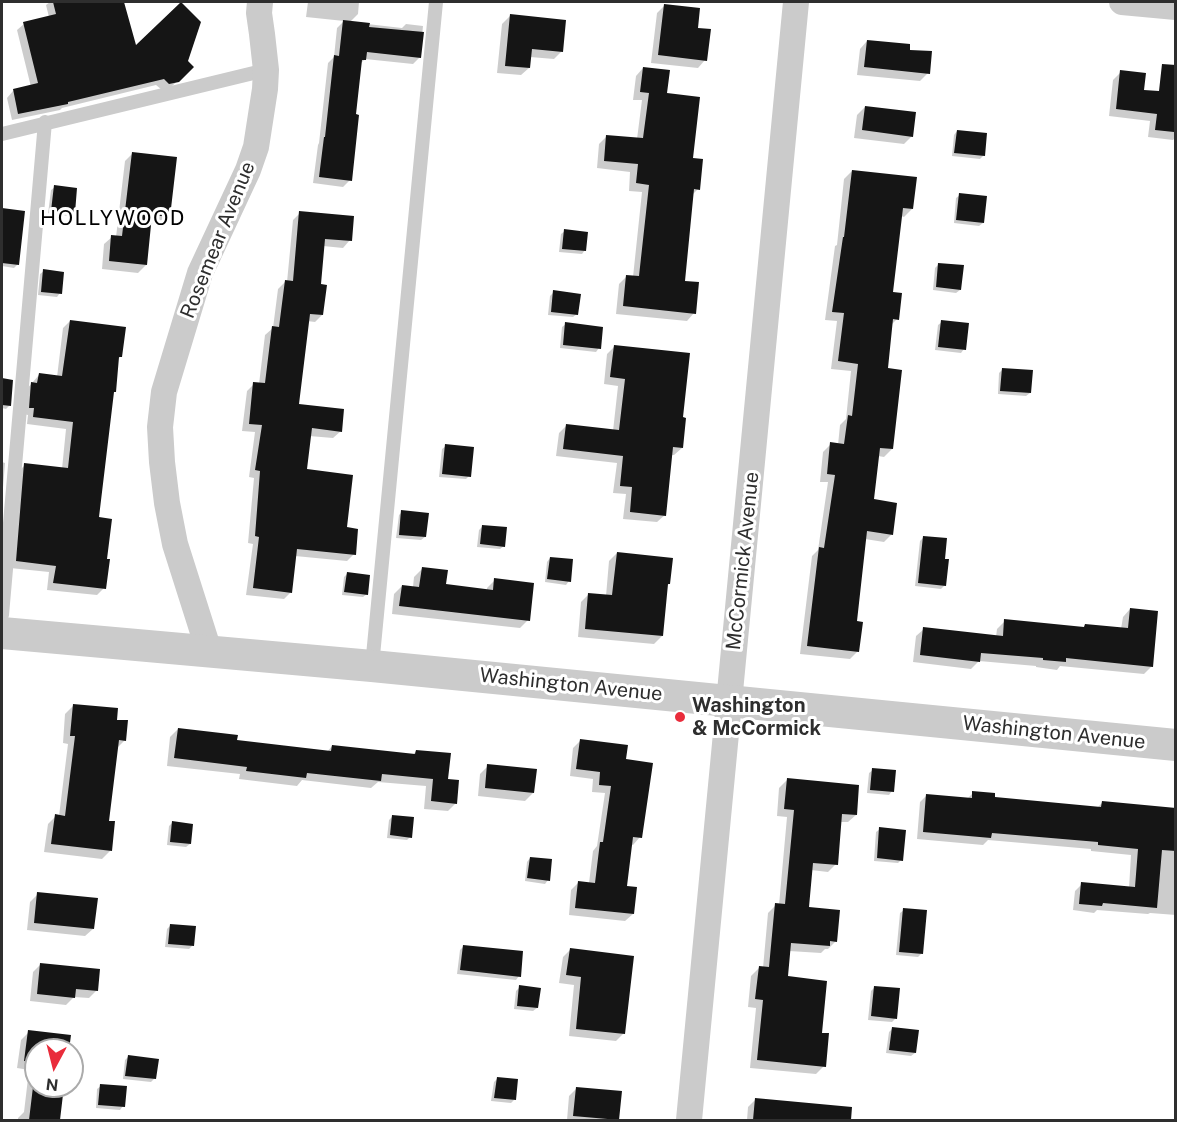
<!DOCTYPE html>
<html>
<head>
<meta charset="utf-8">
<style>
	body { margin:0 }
	#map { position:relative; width:1177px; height:1122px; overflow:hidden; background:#fff; font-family:"Public Sans",sans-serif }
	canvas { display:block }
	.frame { position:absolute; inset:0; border:3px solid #2e2e2e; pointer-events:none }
	.north { position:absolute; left:24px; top:1038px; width:60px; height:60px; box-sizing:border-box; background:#fff; border:2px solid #ababab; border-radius:50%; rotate:187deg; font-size:16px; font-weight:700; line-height:24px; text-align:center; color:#2e2e2e }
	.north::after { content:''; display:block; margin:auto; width:21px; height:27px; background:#e92c3b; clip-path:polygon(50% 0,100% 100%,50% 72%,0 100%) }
</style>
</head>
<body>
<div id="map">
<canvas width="1177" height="1122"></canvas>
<div class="frame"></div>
<div class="north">N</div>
</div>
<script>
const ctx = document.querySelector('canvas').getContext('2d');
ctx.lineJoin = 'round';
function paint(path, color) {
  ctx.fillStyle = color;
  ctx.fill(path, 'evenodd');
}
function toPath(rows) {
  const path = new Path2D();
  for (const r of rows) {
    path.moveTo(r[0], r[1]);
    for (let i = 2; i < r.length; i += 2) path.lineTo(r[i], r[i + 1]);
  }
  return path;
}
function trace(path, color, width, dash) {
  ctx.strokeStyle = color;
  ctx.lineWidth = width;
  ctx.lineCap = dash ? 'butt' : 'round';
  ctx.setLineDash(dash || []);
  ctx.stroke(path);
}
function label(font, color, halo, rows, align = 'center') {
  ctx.font = font + ' "Public Sans",sans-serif';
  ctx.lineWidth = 6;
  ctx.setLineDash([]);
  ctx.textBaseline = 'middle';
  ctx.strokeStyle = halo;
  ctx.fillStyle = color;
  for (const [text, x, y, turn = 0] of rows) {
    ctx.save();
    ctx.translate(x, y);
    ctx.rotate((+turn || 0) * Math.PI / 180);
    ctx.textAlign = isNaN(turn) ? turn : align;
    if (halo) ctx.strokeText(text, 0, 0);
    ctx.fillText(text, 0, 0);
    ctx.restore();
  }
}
const shadow = toPath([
	[50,2,123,2,135,48,186,61,192,67,170,88,162,90,156,85,62,108,60,110,12,120,7,98,13,91,31,87,17,30,24,24,49,17,46,5],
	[308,2,359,2,358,14,350,22,402,28,406,24,423,26,420,57,413,64,365,59,360,64,350,180,343,187,313,183,318,145,319,143,328,63,334,57,337,28,344,21,306,17],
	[664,6,696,29,705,60,698,68,651,63,657,13],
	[510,16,562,51,554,59,530,57,529,68,521,75,497,73,502,24],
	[867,41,908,51,928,73,920,81,857,75,860,49],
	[643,68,666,94,691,159,698,189,692,195,683,282,694,313,687,321,616,314,619,284,627,276,633,277,642,192,629,191,630,172,597,168,599,144,607,136,637,139,642,100,633,100,636,76],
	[1121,72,1142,91,1176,94,1176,137,1173,140,1148,137,1150,121,1109,116,1113,80],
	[865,107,912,136,904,144,854,138,857,115],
	[957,131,984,155,980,159,952,156,954,135],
	[133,153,169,216,161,224,150,223,146,265,138,273,102,269,104,244,112,237,116,237,125,161],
	[852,171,912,209,904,217,901,216,891,294,897,319,891,325,886,370,892,449,884,457,878,456,873,501,892,534,884,542,865,539,855,622,858,651,850,659,800,654,812,556,818,550,828,482,820,482,823,452,831,444,838,445,840,425,846,419,851,371,831,369,837,321,825,320,835,246,837,245,844,179],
	[55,187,73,212,70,216,48,214,51,190],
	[960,195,983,223,979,226,954,223,956,198],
	[2,210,18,264,14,268,2,266],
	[300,213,350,240,343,248,323,246,320,286,322,315,315,322,307,321,297,405,341,431,333,438,309,436,305,470,345,529,354,554,347,561,295,556,291,592,284,599,246,595,253,544,248,543,254,478,249,477,255,432,242,431,247,391,254,384,259,384,265,335,273,328,278,289,285,282,287,282,293,220],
	[565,231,585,250,582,254,559,252,561,234],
	[939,264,960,290,956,293,933,290,935,268],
	[44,271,60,293,57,297,38,295,40,274],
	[554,292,577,314,573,317,548,315,550,296],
	[70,321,121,356,117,360,112,394,98,518,104,588,97,595,47,590,49,572,10,568,18,472,25,465,62,469,66,429,27,424,28,415,23,414,25,391,39,375,57,377,63,328],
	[942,322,964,349,961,353,935,350,938,325],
	[566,324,599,348,596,352,560,348,562,327],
	[614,347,682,419,682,448,674,455,670,455,665,515,657,522,623,519,626,494,613,493,617,463,556,456,559,433,566,426,613,431,618,386,604,384,607,354],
	[1003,369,1030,393,1026,396,998,394,999,373],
	[2,380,12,381,10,405,6,409,2,408],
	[446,446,469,476,466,479,439,477,442,449],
	[2,462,5,463,2,500],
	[402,512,425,537,421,540,396,538,399,515],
	[483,526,504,546,500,549,477,547,479,530],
	[924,537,944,560,945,585,941,589,915,586,920,541],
	[617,553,669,584,666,586,662,636,654,644,578,637,581,602,589,594,606,596,609,561],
	[550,558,569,581,566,585,545,582,547,562],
	[422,569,444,586,487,591,487,588,495,580,528,620,520,628,392,614,394,594,402,586,413,587,414,577],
	[347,574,367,594,363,597,342,595,344,577],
	[1130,609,1152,666,1144,674,1060,666,1057,670,1036,667,1036,666,979,661,971,669,913,662,916,636,924,629,996,637,997,629,1005,621,1082,628,1085,626,1121,629,1123,617],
	[73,706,116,721,125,740,116,749,108,822,110,851,102,859,44,852,48,824,56,816,59,816,68,744,63,743,65,714],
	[178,729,235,741,327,752,332,746,413,755,416,751,447,780,456,803,448,811,424,809,426,786,378,782,371,788,302,780,297,786,239,779,240,774,167,766,170,737],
	[580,741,625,761,640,837,633,845,630,844,625,887,633,914,625,921,569,915,571,890,579,882,589,883,593,851,597,846,605,793,592,792,593,779,570,776,573,748],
	[488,766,533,793,525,801,478,796,480,774],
	[873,770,892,791,889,795,867,793,869,773],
	[787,780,856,815,848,822,840,822,836,864,828,872,811,870,807,908,836,941,828,949,825,949,821,953,789,951,786,978,820,1034,824,1066,816,1074,750,1068,756,1008,748,1007,751,976,759,968,763,968,768,913,776,905,779,905,787,817,777,816,779,788],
	[973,793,993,799,1097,808,1102,803,1176,809,1176,915,1150,913,1148,914,1097,910,1094,913,1073,910,1075,891,1082,884,1129,888,1131,855,1091,851,1091,849,988,840,983,845,917,839,920,802,927,795,967,799],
	[393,816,410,837,407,840,387,838,389,820],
	[172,823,190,844,186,847,167,845,169,826],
	[880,829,901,860,898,863,874,861,876,832],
	[530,858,548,880,545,884,525,881,527,862],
	[38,894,93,929,85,936,27,930,30,902],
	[904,910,921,954,918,957,896,955,900,913],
	[171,925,192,946,189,949,165,947,167,929],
	[464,946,519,976,516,980,457,974,460,950],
	[571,949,624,1033,616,1041,569,1036,574,985,559,983,563,957],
	[41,964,97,990,89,998,74,997,66,1005,30,1001,33,972],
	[520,987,537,1008,533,1011,514,1009,516,991],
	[875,987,895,1019,892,1022,868,1020,871,991],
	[892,1029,915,1053,911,1056,886,1053,889,1032],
	[29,1032,67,1050,36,1050,36,1086,63,1086,59,1120,18,1120,18,1118,24,1112,29,1070,17,1068,21,1040],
	[128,1057,155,1078,151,1082,123,1079,125,1060],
	[497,1079,514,1100,511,1103,491,1101,494,1082],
	[101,1086,123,1106,120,1110,96,1108,97,1089],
	[577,1088,620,1092,617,1120,567,1120,569,1096],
	[756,1099,822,1105,821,1120,824,1120,747,1120,748,1107]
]);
const building = toPath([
	[53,2,124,2,136,45,181,2,201,22,188,61,194,67,179,82,169,84,164,79,68,102,68,104,18,114,13,89,38,83,23,22,56,14],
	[664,4,700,8,698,28,711,29,707,61,658,55],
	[510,14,566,20,563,52,532,49,530,68,505,66],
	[343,20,370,23,369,27,424,32,421,58,367,52,366,60,362,60,356,114,359,115,352,181,319,177,324,137,325,137,334,55,339,56],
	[867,40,910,44,910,50,932,51,930,74,864,67],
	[1162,64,1176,65,1174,132,1155,130,1157,114,1116,109,1120,70,1146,73,1144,90,1159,91],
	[643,67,670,70,667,93,700,97,693,158,703,159,700,190,694,189,685,281,699,282,696,314,623,306,626,275,639,276,649,185,636,183,638,164,604,161,606,135,643,138,649,93,640,92],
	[865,106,916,112,913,137,862,130],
	[957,130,987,133,985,156,954,153],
	[132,152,177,157,170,217,152,215,147,265,109,261,111,235,122,236],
	[852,170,917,177,913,209,903,208,893,292,902,293,899,320,893,319,888,368,902,370,893,449,880,448,874,499,897,503,893,535,867,531,857,621,863,622,859,652,807,646,819,547,824,548,835,475,827,474,830,442,844,444,848,415,852,416,858,364,838,361,844,313,832,312,843,237,844,237],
	[54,185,77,188,75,213,51,211],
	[959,193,987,196,984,223,956,220],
	[2,208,25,211,19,265,2,263],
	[299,211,354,216,352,241,325,239,321,284,327,285,323,315,310,314,299,404,344,409,342,432,312,428,307,469,353,475,347,527,358,529,356,555,297,549,292,593,253,588,259,537,255,536,260,471,255,470,262,425,249,424,253,382,265,383,272,326,279,327,285,280,293,281],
	[564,229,588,232,586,251,562,249],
	[938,263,964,265,961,290,936,287],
	[43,269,64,272,62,294,41,292],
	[553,290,581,294,578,315,551,312],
	[70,320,126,327,122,357,119,357,116,392,114,392,99,517,112,519,107,559,110,559,106,589,53,583,56,566,16,561,24,463,68,468,73,422,33,417,34,408,29,408,31,382,37,383,39,373,62,376],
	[941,320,969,323,966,350,938,347],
	[565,322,603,327,601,349,563,345],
	[614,345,690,353,683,417,686,418,683,448,673,447,666,516,630,512,632,487,620,486,623,456,563,449,566,424,619,430,625,379,610,377],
	[1002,368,1033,370,1031,393,1000,391],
	[2,378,13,380,11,406,2,405],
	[445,444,474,447,471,477,442,474],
	[401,510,429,513,426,537,399,535],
	[482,525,507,527,505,547,480,544],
	[923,536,947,538,945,559,949,559,946,586,918,583],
	[617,552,673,558,670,584,668,584,663,636,585,629,588,593,612,595],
	[550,557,573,559,571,582,547,579],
	[422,567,448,570,446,584,493,590,494,578,534,583,530,621,399,606,402,585,419,587],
	[347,572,370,575,368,595,344,592],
	[1130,608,1158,611,1153,667,1066,658,1066,662,1043,660,1043,658,981,653,980,662,920,655,923,627,1003,636,1004,619,1084,627,1085,624,1128,628],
	[73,704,118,708,117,720,128,720,126,741,119,740,109,821,115,821,112,851,51,844,55,814,65,816,75,736,70,736],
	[178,728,238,735,237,740,331,751,332,745,415,754,416,750,451,753,448,779,459,780,457,804,431,801,433,779,382,774,381,781,307,773,306,778,246,771,247,767,174,758],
	[580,739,628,745,626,759,653,763,642,838,633,837,627,886,637,887,634,914,575,908,578,881,595,883,600,842,603,842,611,786,599,785,600,772,576,769],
	[487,764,537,769,534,793,485,788],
	[872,768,896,770,894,792,870,790],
	[787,778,859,785,857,815,842,814,838,865,813,863,809,907,840,910,837,942,830,941,830,946,791,943,788,976,827,981,822,1033,829,1033,826,1067,757,1060,763,1000,755,999,759,966,769,967,775,903,785,904,794,810,784,809],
	[972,791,995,793,995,797,1101,807,1102,801,1176,808,1176,851,1162,850,1157,908,1103,903,1102,906,1079,904,1081,882,1135,887,1138,849,1098,845,1098,842,992,833,991,838,923,832,926,794,972,798],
	[392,815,414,817,412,838,390,835],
	[172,821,193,824,191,844,170,842],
	[879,827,906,830,903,861,877,858],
	[530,857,552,859,550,881,527,878],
	[37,892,98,898,94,929,34,923],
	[903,908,927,910,923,954,899,952],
	[170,924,196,926,194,946,168,944],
	[463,945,523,951,521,977,460,970],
	[570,948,634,956,625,1034,576,1029,581,977,566,975],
	[40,963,100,969,98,991,76,989,75,998,37,994],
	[519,985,541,988,538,1008,517,1006],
	[874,986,900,988,897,1019,871,1016],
	[892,1027,919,1030,916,1053,889,1050],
	[28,1030,71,1035,69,1050,36,1050,36,1086,64,1086,60,1120,29,1120,36,1062,24,1061],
	[128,1055,159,1059,156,1079,125,1076],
	[497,1077,518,1079,516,1100,494,1098],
	[100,1084,127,1086,125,1107,98,1105],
	[576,1087,622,1091,619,1120,573,1116],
	[755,1098,852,1107,851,1120,753,1120]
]);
const service = toPath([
	[2,134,266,70],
	[2,615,45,122],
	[372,666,436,2]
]);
const minor = toPath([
	[1122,2,1176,7],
	[209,651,175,544,167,503,162,462,160,427,164,392,200,273,248,170,256,147,265,89,266,70,262,34,259,13,260,2],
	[689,1120,796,2]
]);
const tertiary = toPath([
	[2,633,372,666,1176,745]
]);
const markers = [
	[680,717,6,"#e92c3b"]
];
const streetNames = [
	["Rosemear Avenue",218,240,-68],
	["McCormick Avenue",743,561,-84],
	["Washington Avenue",571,685,6],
	["Washington Avenue",1054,733,6]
];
const poiNames = [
	["Washington",692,706],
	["& McCormick",692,729]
];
const neighbourhoodNames = [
	["HOLLYWOOD",113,219]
];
paint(shadow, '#0003');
paint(building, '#151515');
trace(service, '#cbcbcb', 14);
trace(minor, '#cbcbcb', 26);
trace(tertiary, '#cbcbcb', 32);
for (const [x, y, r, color] of markers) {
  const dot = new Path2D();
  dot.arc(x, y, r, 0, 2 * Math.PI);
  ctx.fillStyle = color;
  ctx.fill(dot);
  trace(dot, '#fff', 2);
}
label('20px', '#2e2e2e', '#fff', streetNames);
label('bold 20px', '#2e2e2e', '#fff', poiNames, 'left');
ctx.letterSpacing = '1.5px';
label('21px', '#000', '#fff', neighbourhoodNames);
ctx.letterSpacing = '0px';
</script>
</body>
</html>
